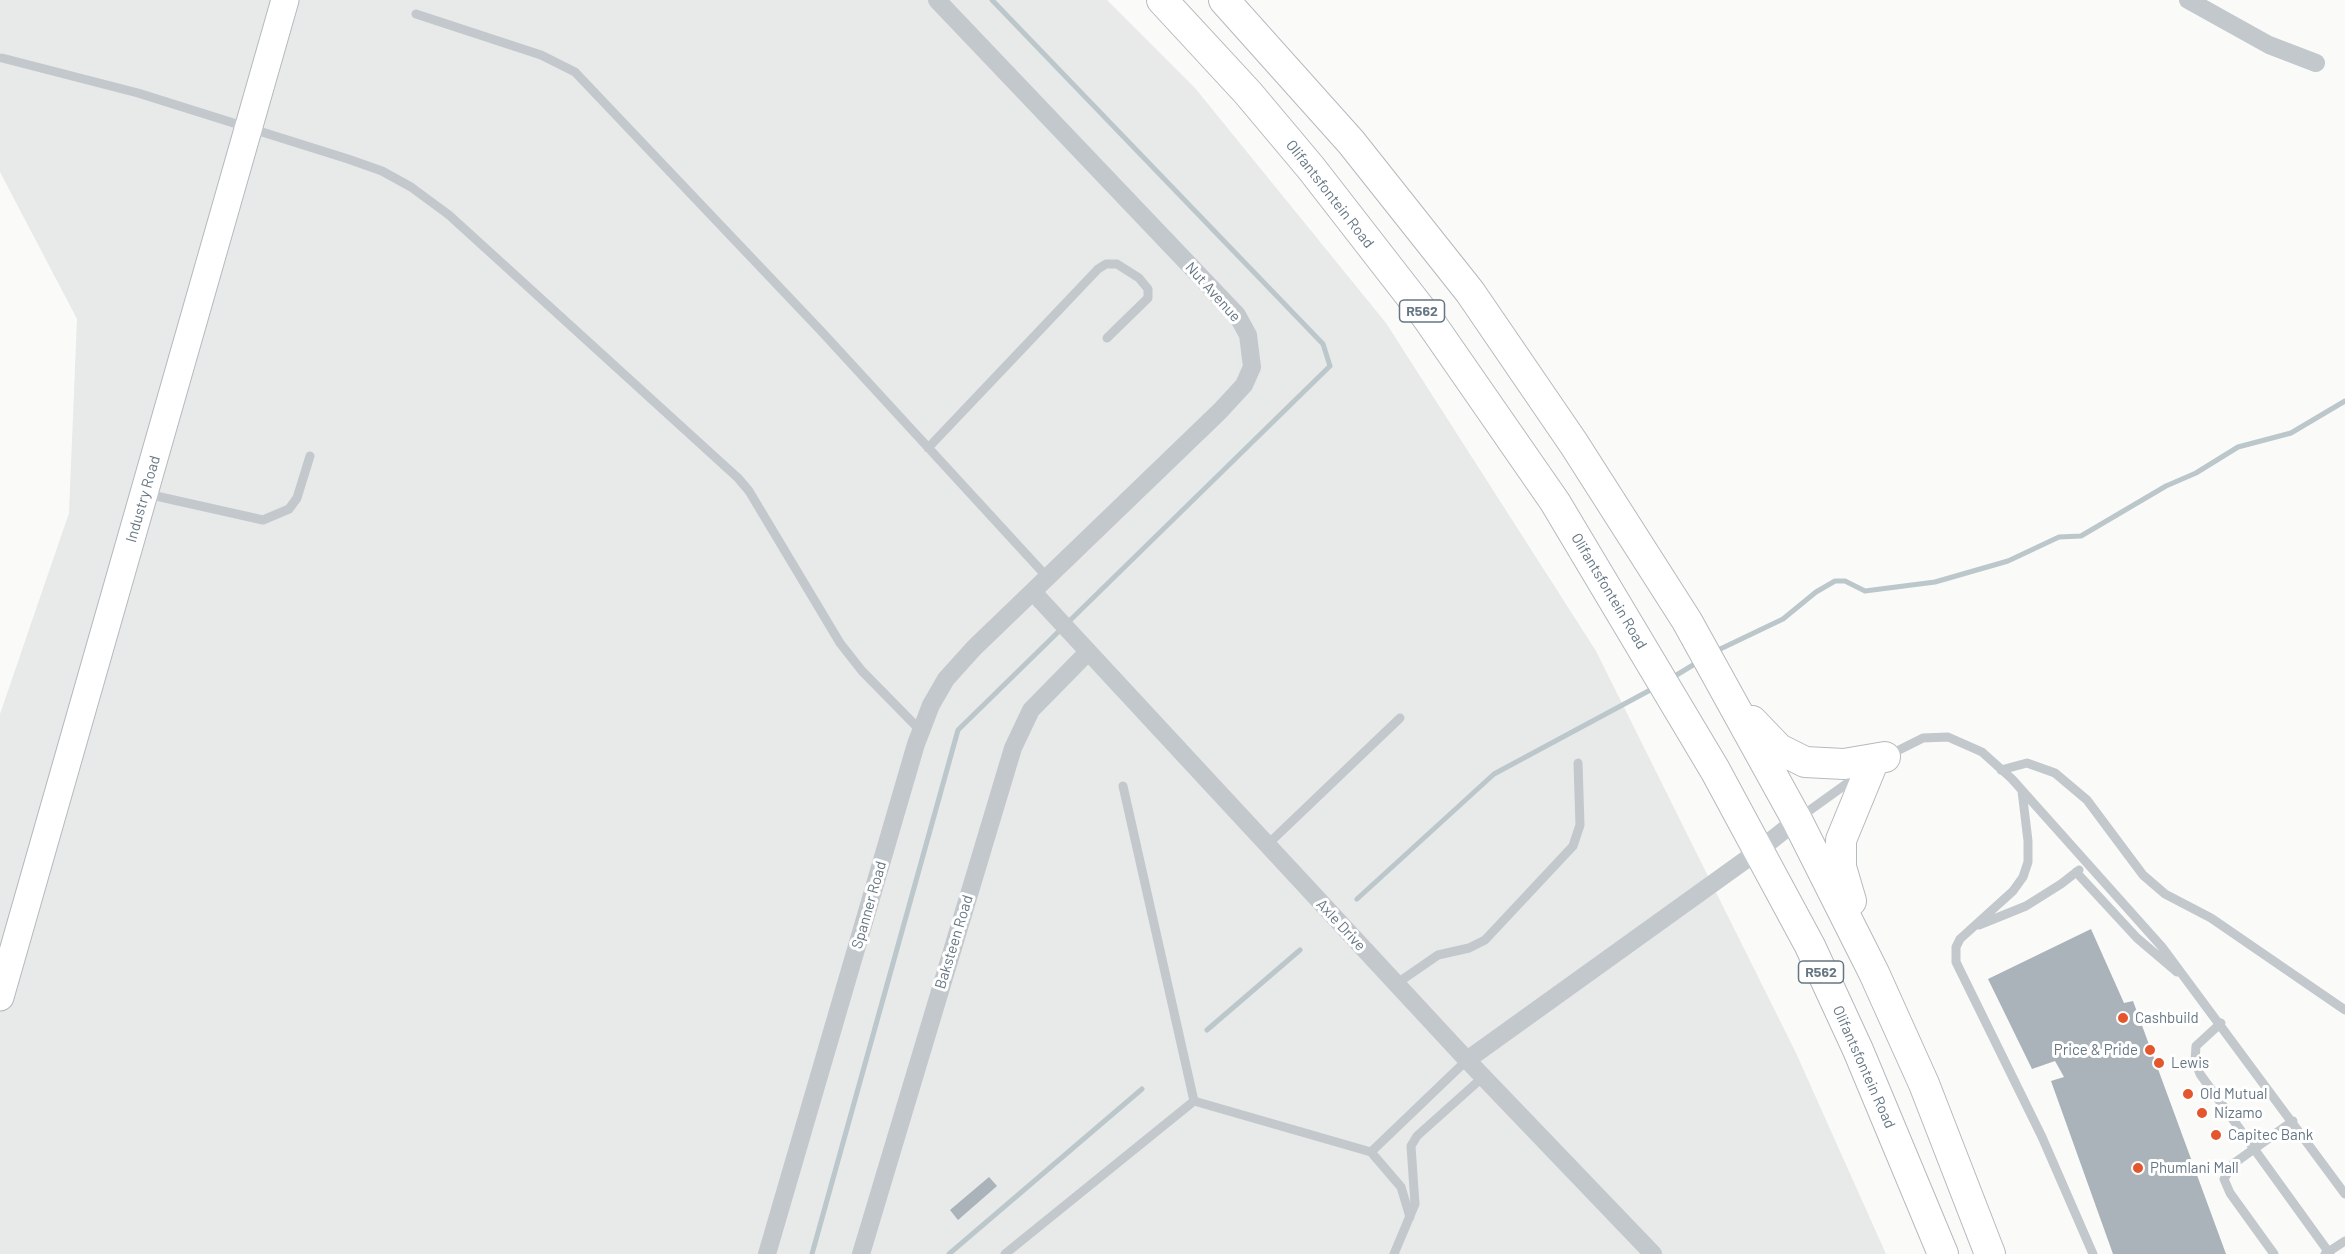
<!DOCTYPE html>
<html>
<head>
<meta charset="utf-8">
<style>
	body { margin:0 }
	canvas { display:block; background:#fafaf8 }
</style>
</head>
<body>
<canvas width="2345" height="1254"></canvas>
<script>
const ctx = document.querySelector('canvas').getContext('2d');
ctx.lineJoin = 'round';
function paint(path, color) {
  ctx.fillStyle = color;
  ctx.fill(path, 'evenodd');
}
function toPath(rows) {
  const path = new Path2D();
  for (const r of rows) {
    path.moveTo(r[0], r[1]);
    for (let i = 2; i < r.length; i += 2) path.lineTo(r[i], r[i + 1]);
  }
  return path;
}
function trace(path, color, width, dash) {
  ctx.strokeStyle = color;
  ctx.lineWidth = width;
  ctx.lineCap = dash ? 'butt' : 'round';
  ctx.setLineDash(dash || []);
  ctx.stroke(path);
}
function label(font, color, halo, rows, align = 'center') {
  ctx.font = font + ' Barlow,sans-serif';
  ctx.lineWidth = 6;
  ctx.setLineDash([]);
  ctx.textBaseline = 'middle';
  ctx.strokeStyle = halo;
  ctx.fillStyle = color;
  for (const [text, x, y, turn = 0] of rows) {
    ctx.save();
    ctx.translate(x, y);
    ctx.rotate((+turn || 0) * Math.PI / 180);
    ctx.textAlign = isNaN(turn) ? turn : align;
    if (halo) ctx.strokeText(text, 0, 0);
    ctx.fillText(text, 0, 0);
    ctx.restore();
  }
}
const built = toPath([
	[0,0,1107,0,1195,88,1386,323,1596,651,1796,1053,1886,1254,0,1254,0,714,69,513,77,319,0,172]
]);
const stream = toPath([
	[1714,652,1783,619,1816,592,1835,581,1845,581,1865,591,1935,582,2008,561,2059,537,2081,536,2166,486,2196,473,2238,447,2291,433,2345,401],
	[1670,679,1698,662],
	[1357,899,1494,774,1654,688],
	[1207,1030,1300,950],
	[812,1254,958,730,1330,366,1323,344,992,0],
	[949,1254,1142,1089]
]);
const building = toPath([
	[2091,929,2124,1003,2133,1001,2226,1254,2113,1254,2051,1081,2064,1077,2055,1061,2032,1069,1988,979],
	[989,1177,997,1186,958,1220,950,1210]
]);
const lane = toPath([
	[416,14,541,55,575,72,822,332,1048,578],
	[2,58,138,93,348,159,382,171,411,187,449,215,738,478,749,491,840,643,862,671,920,730],
	[928,448,1098,269,1106,264,1117,264,1139,278,1148,289,1148,298,1107,338],
	[147,494,263,520,289,509,297,498,310,456],
	[1887,756,1923,738,1948,737,1982,752,2012,779,2162,947,2345,1194],
	[2001,770,2027,763,2055,773,2087,800,2143,875,2165,894,2211,918,2345,1010],
	[1123,786,1194,1101],
	[2022,791,2028,841,2028,862,2023,877,2013,891,1960,939,1956,947,1956,962,2042,1137,2093,1254],
	[1799,818,1856,777],
	[1267,845,1400,718],
	[2076,872,2137,938,2177,972],
	[1979,925,2026,906,2061,884,2079,870],
	[1396,984,1438,955,1469,948,1485,940,1573,846,1580,825,1578,763],
	[2221,1023,2196,1046,2195,1061,2200,1074,2330,1254],
	[1371,1152,1467,1060],
	[1005,1254,1194,1101,1371,1152,1401,1187,1410,1217],
	[1394,1254,1415,1204,1411,1146,1417,1136,1483,1077],
	[2274,1254,2230,1193,2224,1179,2233,1164,2293,1121],
	[2325,1254,2345,1241]
]);
const street = toPath([
	[2188,0,2269,45,2316,63],
	[1033,592,1467,1060,1653,1254],
	[1467,1060,1758,851,1797,820],
	[767,1254,916,744,931,705,946,679,974,648,1220,411,1244,385,1252,367,1248,335,1237,315,937,0],
	[861,1254,1013,748,1031,710,1088,652]
]);
const secondary = toPath([
	[0,997,285,0]
]);
const primary = toPath([
	[1162,0,1248,93,1311,168,1426,316,1555,502,1715,770,1810,946,1858,1050,1943,1254],
	[1224,0,1351,142,1470,292,1574,444,1687,621,1797,820,1874,973,1924,1084,1990,1254],
	[1752,721,1779,749,1805,762,1844,764,1885,757],
	[1851,901,1841,867,1841,840,1871,767]
]);
const markers = [
	[2123,1018,6,"#e4572e"],
	[2150,1050,6,"#e4572e"],
	[2159,1063,6,"#e4572e"],
	[2188,1094,6,"#e4572e"],
	[2202,1113,6,"#e4572e"],
	[2216,1135,6,"#e4572e"],
	[2138,1168,6,"#e4572e"]
];
const shields = [
	[1422,311,45],
	[1821,972,45]
];
const shieldNames = [
	["R562",1422,311],
	["R562",1821,972]
];
const streetNames = [
	["Olifantsfontein Road",1330,194,52],
	["Nut Avenue",1213,292,48],
	["Industry Road",143,499,-74],
	["Olifantsfontein Road",1609,591,59],
	["Spanner Road",869,905,-74],
	["Axle Drive",1341,925,47],
	["Baksteen Road",954,942,-73],
	["Olifantsfontein Road",1864,1067,66]
];
const poiNames = [
	["Cashbuild",2135,1018],
	["Price & Pride",2138,1050,"right"],
	["Lewis",2171,1063],
	["Old Mutual",2200,1094],
	["Nizamo",2214,1113],
	["Capitec Bank",2228,1135],
	["Phumlani Mall",2150,1168]
];
paint(built, '#e8e9e9');
trace(stream, '#bbc7cb', 5);
paint(building, '#aab3b9');
trace(secondary, '#b3babf', 29);
trace(primary, '#b5babe', 32);
trace(lane, '#c3c8cc', 9);
trace(street, '#c3c8cc', 18);
trace(secondary, '#fff', 27);
trace(primary, '#fff', 30);
for (const [x, y, r, color] of markers) {
  const dot = new Path2D();
  dot.arc(x, y, r, 0, 2 * Math.PI);
  ctx.fillStyle = color;
  ctx.fill(dot);
  trace(dot, '#fff', 2);
}
for (const [x, y, w] of shields) {
  const box = new Path2D();
  box.roundRect(x - w / 2, y - 11, w, 22, 4.5);
  ctx.fillStyle = '#fff';
  ctx.fill(box);
  trace(box, '#657683', 1.5);
}
label('bold 14px', '#657683', null, shieldNames);
label('15px', '#657683', '#fff', streetNames);
label('15px', '#657683', '#fff', poiNames, 'left');
</script>
</body>
</html>
